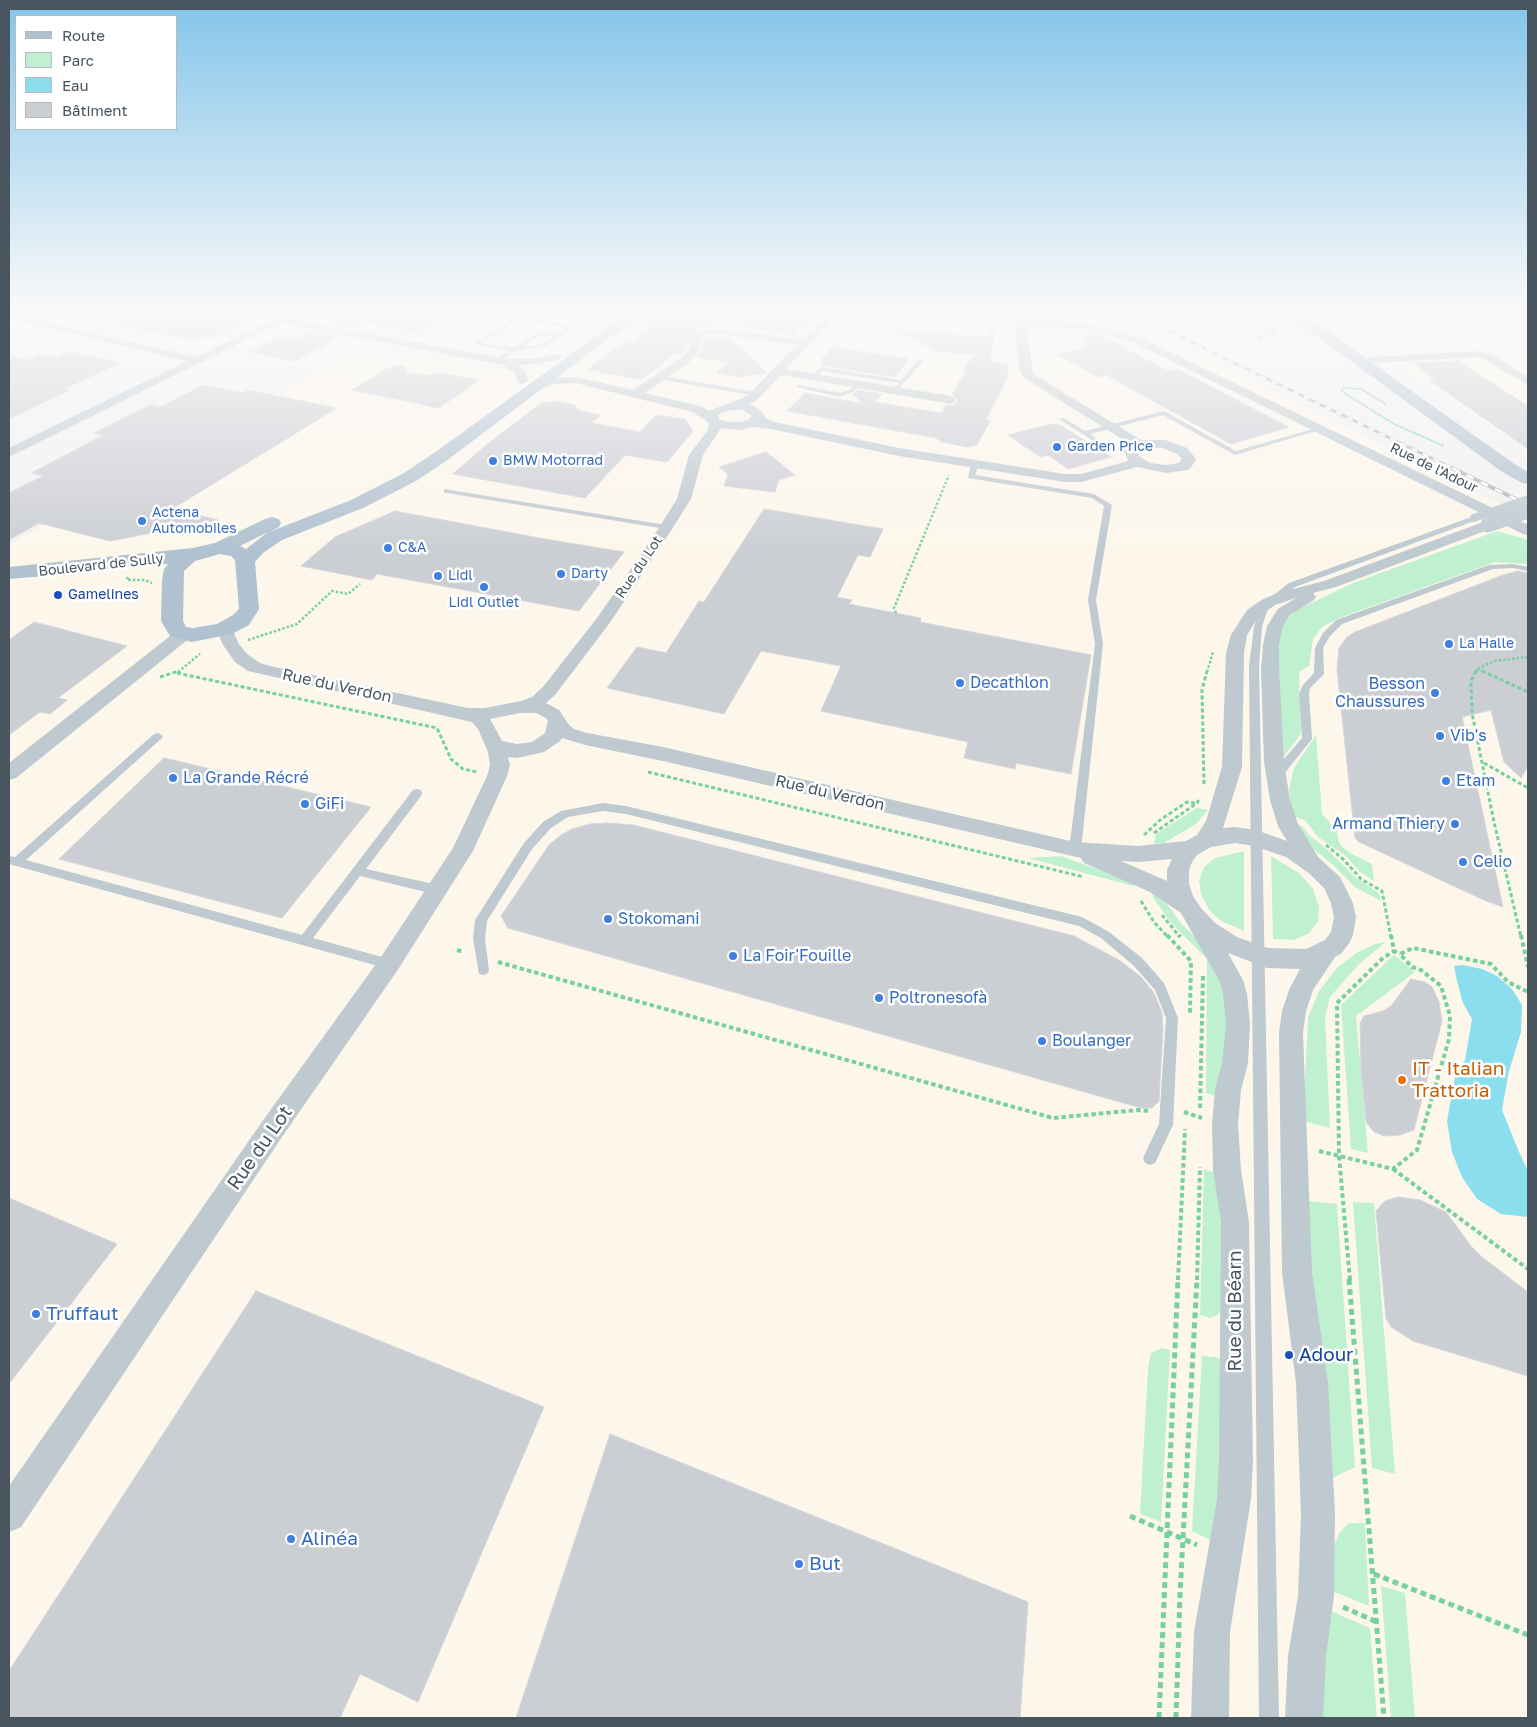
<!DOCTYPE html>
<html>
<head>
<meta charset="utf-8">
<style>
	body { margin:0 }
	#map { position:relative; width:1537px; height:1727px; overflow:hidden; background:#f3f1f1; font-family:"Golos Text",sans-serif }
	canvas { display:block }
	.frame { position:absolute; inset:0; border:10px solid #48555f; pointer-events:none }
	.legend { position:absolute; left:15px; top:15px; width:162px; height:115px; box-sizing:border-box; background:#fff; border:1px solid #b6bbbf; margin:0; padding:6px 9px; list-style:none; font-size:15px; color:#48555f }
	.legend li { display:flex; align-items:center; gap:10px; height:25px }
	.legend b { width:25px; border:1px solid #b6bbbf }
</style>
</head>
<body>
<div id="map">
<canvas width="1537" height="1727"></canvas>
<div class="frame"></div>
<ul class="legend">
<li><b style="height:6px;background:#b0c1d0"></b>Route</li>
<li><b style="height:14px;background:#bff1d0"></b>Parc</li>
<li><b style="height:14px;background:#8bdeee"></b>Eau</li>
<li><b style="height:14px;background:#cbced3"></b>Bâtiment</li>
</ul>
</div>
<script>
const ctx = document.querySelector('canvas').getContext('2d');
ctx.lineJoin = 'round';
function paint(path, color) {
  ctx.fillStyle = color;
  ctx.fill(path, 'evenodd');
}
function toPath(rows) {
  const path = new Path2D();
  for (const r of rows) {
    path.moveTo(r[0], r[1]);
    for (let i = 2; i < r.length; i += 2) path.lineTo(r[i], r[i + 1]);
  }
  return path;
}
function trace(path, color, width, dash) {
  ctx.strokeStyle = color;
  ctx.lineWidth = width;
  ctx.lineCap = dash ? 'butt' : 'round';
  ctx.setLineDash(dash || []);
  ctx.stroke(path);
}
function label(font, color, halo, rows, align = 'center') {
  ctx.font = font + ' "Golos Text",sans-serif';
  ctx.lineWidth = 5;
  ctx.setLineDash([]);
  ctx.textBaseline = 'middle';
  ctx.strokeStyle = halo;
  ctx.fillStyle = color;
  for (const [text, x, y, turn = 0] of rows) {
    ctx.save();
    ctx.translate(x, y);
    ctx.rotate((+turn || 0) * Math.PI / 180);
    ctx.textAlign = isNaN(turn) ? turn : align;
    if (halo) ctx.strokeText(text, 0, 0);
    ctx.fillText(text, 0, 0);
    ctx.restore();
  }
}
const commercial = toPath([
	[599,313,1114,313,1528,518,1528,1718,9,1718,9,543,11,543,365,346,507,370],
	[1474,350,1528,357,1528,451,1386,355]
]);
const green = toPath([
	[1497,531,1528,540,1528,564,1495,562,1339,618,1322,627,1313,639,1309,666,1299,672,1301,734,1281,760,1278,639,1284,623,1295,611,1353,583],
	[1316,735,1322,814,1337,831,1338,839,1341,846,1350,853,1372,864,1374,881,1359,871,1346,856,1318,837,1305,820,1292,816,1289,789,1294,768],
	[1197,808,1208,810,1196,824,1164,843,1154,844,1156,834],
	[1296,826,1302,826,1309,835,1330,852,1355,877,1379,893,1381,901,1355,887,1331,863,1308,845],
	[1244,851,1244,931,1221,921,1209,910,1201,894,1199,880,1204,867,1215,858],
	[1061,856,1133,882,1133,886,1028,858],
	[1271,856,1299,873,1313,889,1319,907,1318,922,1308,934,1293,940,1273,939],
	[1151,891,1164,900,1180,922,1201,943,1217,970,1230,1014,1219,1097,1206,1093,1207,959,1172,924,1154,899],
	[1386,942,1359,964,1330,997,1325,1017,1330,1128,1303,1121,1308,1018,1319,991,1337,968,1356,953,1375,944],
	[1394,955,1415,972,1356,1016,1368,1153,1351,1149,1341,1005],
	[1204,1169,1219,1174,1226,1304,1218,1315,1210,1318,1200,1315],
	[1308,1201,1337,1204,1355,1467,1328,1480,1313,1315],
	[1353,1202,1374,1203,1395,1474,1372,1468],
	[1162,1348,1170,1350,1161,1522,1140,1514,1148,1369,1151,1353],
	[1202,1356,1215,1357,1224,1360,1224,1469,1212,1541,1192,1531],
	[1349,1523,1365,1523,1369,1606,1330,1590,1331,1552,1340,1532],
	[1381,1586,1405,1593,1415,1718,1391,1718],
	[1331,1611,1370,1628,1377,1718,1319,1718,1319,1693]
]);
const water = toPath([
	[1463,965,1482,969,1497,976,1512,989,1522,1005,1521,1032,1509,1071,1502,1110,1519,1152,1528,1171,1528,1217,1501,1214,1477,1199,1462,1177,1452,1152,1447,1121,1455,1077,1465,1060,1472,1019,1463,1003,1457,981,1454,966]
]);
const building = toPath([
	[145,313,265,313,210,339,200,337,194,340,116,326,145,313],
	[349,313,451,313,416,332,366,323,355,329,328,324,349,313],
	[666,313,705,315,719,327,698,329,682,354,675,353,641,380,588,369,626,341,634,342,651,321,658,322,666,313],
	[744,313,784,317,809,320,793,335,742,327,744,313],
	[995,326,990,362,1007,364,1008,376,986,420,990,421,977,445,967,447,942,442,936,438,787,411,805,393,863,404,853,394,858,390,882,394,875,402,941,413,946,405,952,406,959,401,952,394,966,371,964,370,974,355,935,351,895,329,987,337,995,326],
	[314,331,341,336,295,361,250,352,280,337,297,340,314,331],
	[1090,332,1099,335,1169,371,1177,369,1289,427,1231,444,1106,375,1098,377,1057,354,1081,349,1090,332],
	[707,337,730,338,767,373,738,377,717,373,729,362,696,357,701,351,704,341,707,337],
	[833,347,908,359,895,377,824,366,820,361,833,347],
	[69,352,120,363,64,389,70,390,9,419,9,355,27,360,40,354,56,358,69,352],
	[1458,361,1528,406,1528,449,1429,380,1435,380,1414,363,1458,361],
	[397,365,406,367,407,372,427,376,439,373,479,380,439,408,352,390,388,368,397,365],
	[203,385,242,393,248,390,337,408,172,509,218,520,110,541,39,523,9,540,9,493,43,476,31,473,104,435,94,433,150,405,160,407,203,385],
	[557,401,574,405,580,411,601,415,591,423,640,432,656,415,685,419,693,431,667,462,625,455,585,498,453,474,485,446,541,403,557,401],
	[1051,424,1060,425,1111,457,1068,469,1048,455,1040,457,1008,435,1051,424],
	[766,452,795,475,779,480,775,492,724,486,728,474,719,467,766,452],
	[764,509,883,529,870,557,858,555,837,597,852,600,849,604,921,618,920,622,1091,655,1071,774,1016,763,1015,769,964,758,968,742,821,711,841,666,761,651,724,714,607,688,637,647,666,653,699,601,704,602,764,509],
	[395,511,545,539,624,552,579,611,377,574,372,580,301,566,335,537,395,511],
	[1518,571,1527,573,1528,575,1528,766,1521,778,1504,762,1491,710,1462,717,1503,907,1486,901,1359,842,1355,838,1337,670,1339,648,1347,637,1355,632,1503,575,1518,571],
	[34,622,127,646,58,698,67,700,50,714,40,712,9,735,9,640,34,622],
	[164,758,371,807,282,918,59,859,164,758],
	[607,823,633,825,1074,936,1119,960,1141,977,1154,993,1162,1013,1163,1028,1159,1101,1152,1108,1141,1108,508,928,501,916,549,845,561,835,572,829,590,824,607,823],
	[1411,979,1425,982,1432,987,1439,1002,1442,1021,1414,1130,1400,1135,1385,1136,1374,1132,1366,1122,1361,1069,1360,1023,1364,1016,1383,1011,1391,1006,1411,979],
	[1398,1197,1420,1200,1446,1212,1471,1246,1482,1257,1528,1292,1528,1376,1413,1341,1391,1327,1386,1318,1376,1211,1385,1201,1398,1197],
	[9,1198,117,1244,9,1384,9,1198],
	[256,1291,544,1407,418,1702,360,1674,340,1718,9,1718,9,1671,256,1291],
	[610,1434,1028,1602,1020,1718,516,1718,610,1434]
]);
const pathFar4 = toPath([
	[1232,313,1273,331,1273,335,1259,338,1262,341],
	[1386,404,1361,389,1343,388,1341,391,1394,424,1444,446]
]);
const pathFar3 = toPath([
	[128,577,127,580,145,580,152,583],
	[896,613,894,608,949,475],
	[248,640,297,624,332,591,348,594,360,584],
	[1477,669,1484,672],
	[178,672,200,654],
	[1207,672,1213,652],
	[1475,672,1477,669,1494,661,1528,657]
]);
const pathFar2 = toPath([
	[1476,671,1471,681,1472,713,1494,822,1521,937],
	[1482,671,1528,692],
	[177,673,437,728,451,759,463,769,477,772],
	[160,677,179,671],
	[1484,763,1528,788],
	[648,772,1084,877],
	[1204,784,1202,690,1207,671],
	[1154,833,1197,803,1199,799],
	[1144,835,1160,820,1187,802,1196,803],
	[1326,845,1344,860,1361,879,1382,891,1391,937],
	[1141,901,1154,922,1168,937],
	[1162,915,1180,937]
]);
const pathFar1 = toPath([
	[1167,935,1191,961,1190,1013],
	[1179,935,1180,937],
	[1391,935,1394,951,1400,954],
	[1521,935,1528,967],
	[457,950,464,952],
	[498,962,1053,1118,1138,1110,1150,1111],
	[1200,1108,1203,974],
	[1184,1112,1202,1118],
	[1319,1151,1393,1169,1417,1150,1449,1039,1450,1016,1441,986,1421,970,1412,967,1400,954,1413,948,1491,964,1508,982,1528,992],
	[1393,1169,1528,1269],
	[1178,1280,1185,1129],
	[1197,1280,1200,1167],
	[1350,1280,1339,1156,1337,1003,1383,958,1394,951]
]);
const path = toPath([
	[1349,1279,1384,1718],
	[1130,1516,1197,1545],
	[1374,1574,1528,1635],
	[1343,1607,1377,1622],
	[1159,1718,1178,1279],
	[1176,1718,1180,1594,1197,1279]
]);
const service = toPath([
	[788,313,829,316,832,318,829,320,786,316,788,313],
	[517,316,568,325,572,329,546,346,515,351,498,363,496,362,496,360,508,351,473,344,517,316],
	[518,320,566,328,557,334,538,332,514,348,481,343,518,320],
	[541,335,553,337,542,344,523,347,541,335],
	[918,360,923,361,898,390,895,388,899,383,822,371,816,378,811,377,821,367,901,380,918,360],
	[661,376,756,392,759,394,756,396,659,379,658,378,661,376],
	[855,384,860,385,853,392,840,397,796,387,799,385,840,393,849,390,855,384],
	[1164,411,1236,451,1316,428,1319,430,1235,455,1163,415,1090,434,1103,443,1103,445,1101,446,1059,419,1064,418,1085,431,1164,411],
	[975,462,979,464,975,475,1094,494,1112,505,1096,600,1103,644,1081,850,1075,854,1069,850,1095,644,1088,600,1104,506,1092,498,968,478,971,464,975,462],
	[444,489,666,525,670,527,666,529,447,493,444,493,444,489],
	[1474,516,1478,518,1477,520,1295,587,1268,608,1262,627,1259,666,1279,1718,1259,1718,1249,666,1254,627,1261,605,1289,583,1474,516],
	[1513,564,1528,567,1528,571,1513,568,1493,569,1342,624,1330,636,1323,648,1324,674,1310,688,1309,694,1312,739,1280,779,1272,779,1271,776,1272,773,1302,738,1299,694,1303,685,1314,673,1315,648,1323,633,1336,620,1489,565,1513,564],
	[158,733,163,736,162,738,26,860,302,935,413,790,417,789,421,790,422,793,421,796,366,869,438,885,442,887,444,890,442,893,438,895,360,876,313,938,393,960,395,964,393,968,389,969,9,864,9,856,15,857,154,734,158,733],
	[603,803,626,806,1082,917,1109,932,1142,958,1164,983,1178,1018,1173,1125,1155,1163,1150,1165,1145,1163,1143,1158,1159,1124,1166,1018,1155,990,1134,966,1101,938,1079,926,626,814,603,811,568,817,551,828,532,849,487,921,485,939,489,970,487,974,483,975,479,974,473,939,475,920,524,843,543,822,561,811,603,803]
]);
const minor = toPath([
	[9,313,17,313,32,319,196,357,287,313,299,313,290,319,507,359,537,358,556,354,562,357,560,359,537,364,518,365,526,372,528,381,522,384,518,383,515,373,503,365,281,323,9,457,9,448,187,361,25,323,9,317,9,313],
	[560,313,596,313,586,319,565,316,560,313],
	[829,313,839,313,786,369,951,396,957,400,951,404,781,375,755,402,749,404,759,409,766,418,775,422,899,448,1065,474,1081,474,1128,461,1124,450,1130,444,1024,378,1020,372,1015,323,947,316,942,313,975,313,1088,324,1143,339,1528,525,1528,535,1523,534,1135,343,1088,330,1026,324,1033,374,1141,440,1165,440,1187,448,1196,459,1192,466,1188,470,1166,473,1137,467,1081,482,1065,482,899,456,771,429,752,427,740,430,721,428,703,455,691,499,665,540,609,624,555,695,546,703,559,710,569,725,574,729,587,733,663,747,1075,842,1138,846,1186,841,1197,835,1206,821,1222,767,1226,653,1231,635,1247,610,1263,599,1278,593,1324,581,1483,522,1493,522,1495,525,1493,528,1336,587,1313,593,1316,597,1314,600,1290,615,1283,626,1279,645,1279,669,1284,762,1290,800,1298,824,1318,857,1340,877,1353,903,1356,917,1353,935,1350,942,1341,954,1335,957,1313,990,1306,1011,1303,1033,1312,1272,1328,1383,1335,1514,1334,1596,1326,1656,1323,1718,1285,1718,1288,1656,1298,1596,1301,1514,1296,1383,1282,1272,1279,1033,1282,1011,1289,990,1300,969,1267,968,1228,953,1243,980,1247,994,1250,1024,1248,1063,1241,1090,1238,1125,1241,1170,1249,1222,1253,1461,1251,1499,1230,1632,1229,1718,1191,1718,1194,1632,1217,1499,1219,1461,1221,1222,1213,1170,1212,1125,1215,1090,1222,1063,1226,1024,1223,994,1220,982,1185,920,1181,913,1150,892,1084,863,1081,858,663,761,585,745,562,738,560,741,544,752,517,758,508,757,510,765,507,776,473,851,397,971,282,1137,21,1527,9,1532,9,1486,264,1119,381,957,453,848,487,776,490,765,488,752,478,729,472,722,248,671,235,662,223,645,216,629,218,625,224,624,230,625,239,644,247,654,260,663,270,666,468,708,485,708,521,701,532,697,543,687,597,618,651,540,677,499,689,455,708,430,709,424,707,421,692,412,575,383,556,384,536,390,530,386,532,384,556,378,575,377,633,390,680,359,689,349,692,339,699,330,724,329,802,339,829,313],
	[706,335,724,335,797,345,747,396,709,411,700,406,645,393,688,363,700,350,702,340,706,335],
	[731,410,743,410,752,416,748,420,740,422,728,422,719,419,719,414,731,410],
	[1143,447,1163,448,1177,454,1182,459,1179,463,1166,465,1150,463,1139,456,1138,451,1143,447],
	[1296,598,1278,609,1267,626,1263,645,1261,669,1264,762,1270,800,1278,826,1287,841,1256,830,1235,827,1223,828,1242,767,1244,653,1247,635,1259,616,1275,605,1296,598],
	[520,713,536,713,546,718,548,721,545,733,532,742,517,744,502,741,490,719,520,713],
	[1235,843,1254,846,1286,857,1310,874,1324,888,1331,903,1334,917,1331,932,1325,940,1306,949,1268,948,1237,937,1215,923,1201,908,1193,896,1189,884,1189,870,1192,862,1197,855,1211,847,1235,843],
	[1172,859,1167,870,1167,881,1121,861,1138,862,1172,859],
	[866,313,911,313,906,316,861,319,856,316,857,314,866,313],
	[1481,351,1491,354,1528,377,1528,385,1480,357,1372,363,1366,360,1372,357,1481,351],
	[185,628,191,629,193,633,191,637,16,778,9,780,9,763,179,629,185,628]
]);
const primary = toPath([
	[628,313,643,313,446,461,416,481,363,508,282,540,263,553,255,562,259,609,249,625,232,634,192,642,170,636,161,621,162,580,164,569,168,564,136,565,69,574,9,579,9,567,193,548,215,543,265,519,272,517,279,519,281,523,279,527,269,532,351,500,404,473,434,453,628,313],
	[268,532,246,549,240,546,268,532],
	[220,554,231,556,235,560,239,609,233,615,217,624,193,628,186,627,183,621,184,571,195,561,220,554],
	[1288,313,1302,313,1513,463,1528,472,1528,484,1522,483,1501,471,1289,316,1288,313]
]);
const railFar1 = toPath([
	[1131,313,1454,469]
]);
const rail = toPath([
	[1452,468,1528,505]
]);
const serviceBridge = toPath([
	[1474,518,1528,499]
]);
const minorBridge = toPath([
	[1488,525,1528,511]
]);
const markers = [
	[1057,447,5,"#3f7fe0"],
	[493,461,5,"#3f7fe0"],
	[142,521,5,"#3f7fe0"],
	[388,548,5,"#3f7fe0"],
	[561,574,5,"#3f7fe0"],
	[438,576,5,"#3f7fe0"],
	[484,587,5,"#3f7fe0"],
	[58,595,5,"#1a4fb4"],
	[1449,644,5,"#3f7fe0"],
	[960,683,5,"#3f7fe0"],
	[1435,693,5,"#3f7fe0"],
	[1440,736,5,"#3f7fe0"],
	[173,778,5,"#3f7fe0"],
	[1446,781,5,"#3f7fe0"],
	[305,804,5,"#3f7fe0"],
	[1455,824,5,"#3f7fe0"],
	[1463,862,5,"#3f7fe0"],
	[608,919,5,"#3f7fe0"],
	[733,956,5,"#3f7fe0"],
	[879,998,5,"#3f7fe0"],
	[1042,1041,5,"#3f7fe0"],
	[1402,1080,5,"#e8710a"],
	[36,1314,5,"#3f7fe0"],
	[1289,1355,5,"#1a4fb4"],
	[291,1539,5,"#3f7fe0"],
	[799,1564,5,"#3f7fe0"]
];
const farShopnames = [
	["Garden Price",1067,447],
	["BMW Motorrad",503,461],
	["Actena",152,513],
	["Automobiles",152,529],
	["C&A",398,548],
	["Darty",571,574],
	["Lidl",448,576],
	["Lidl Outlet",484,603,"center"],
	["La Halle",1459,644]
];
const farStreetnames = [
	["Rue de l'Adour",1434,468,26],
	["Boulevard de Sully",101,565,-6],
	["Rue du Lot",639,567,-56]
];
const farTransitnames = [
	["Gamelines",68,595]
];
const shopNames = [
	["Decathlon",970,683],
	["Besson",1425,684,"right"],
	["Chaussures",1425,702,"right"],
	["Vib's",1450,736],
	["La Grande Récré",183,778],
	["Etam",1456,781],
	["GiFi",315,804],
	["Armand Thiery",1445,824,"right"],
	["Celio",1473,862],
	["Stokomani",618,919],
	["La Foir'Fouille",743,956],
	["Poltronesofà",889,998],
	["Boulanger",1052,1041]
];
const streetNames = [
	["Rue du Verdon",337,686,12],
	["Rue du Verdon",830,793,13]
];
const nearFoodnames = [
	["IT - Italian",1412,1069],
	["Trattoria",1412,1091]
];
const nearStreetnames = [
	["Rue du Lot",260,1148,-55],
	["Rue du Béarn",1235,1311,-90]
];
const nearShopnames = [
	["Truffaut",46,1314],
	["Alinéa",301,1539],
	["But",809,1564]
];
const nearTransitnames = [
	["Adour",1299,1355]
];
paint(commercial, '#fdf7eb');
paint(green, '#bff1d0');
paint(water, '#8bdeee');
paint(building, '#cbced3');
trace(building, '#d5d7dc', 1);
trace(pathFar4, '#76d0a0', 2, [2, 1]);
trace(pathFar3, '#76d0a0', 2.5, [2.5, 2]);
trace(pathFar2, '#76d0a0', 3, [4, 2.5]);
trace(pathFar1, '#76d0a0', 4, [4.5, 3]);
trace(path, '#76d0a0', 5, [6, 4]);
paint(service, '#bec9d0');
paint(minor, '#bec9d0');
paint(primary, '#b0c1d0');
trace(railFar1, '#b3b6bb', 3);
trace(rail, '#b3b6bb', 4);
trace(railFar1, '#fff', 2, [6]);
trace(rail, '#fff', 2.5, [8]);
trace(serviceBridge, '#bec9d0', 8);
trace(minorBridge, '#bec9d0', 15);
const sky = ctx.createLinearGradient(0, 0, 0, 554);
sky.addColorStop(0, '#83c5ea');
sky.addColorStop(0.56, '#faf9f9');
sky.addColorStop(1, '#faf9f900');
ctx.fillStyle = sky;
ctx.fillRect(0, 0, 1537, 554);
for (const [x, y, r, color] of markers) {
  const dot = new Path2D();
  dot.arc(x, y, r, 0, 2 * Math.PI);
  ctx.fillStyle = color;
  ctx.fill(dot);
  trace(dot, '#fff', 2);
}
label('14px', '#366cbe', '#fff', farShopnames, 'left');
label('14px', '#48555f', '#fff', farStreetnames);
label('14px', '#164399', '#fff', farTransitnames, 'left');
label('16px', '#366cbe', '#fff', shopNames, 'left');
label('16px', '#48555f', '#fff', streetNames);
label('19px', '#c56008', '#fff', nearFoodnames, 'left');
label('19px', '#48555f', '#fff', nearStreetnames);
label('19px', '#366cbe', '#fff', nearShopnames, 'left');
label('19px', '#164399', '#fff', nearTransitnames, 'left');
</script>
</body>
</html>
